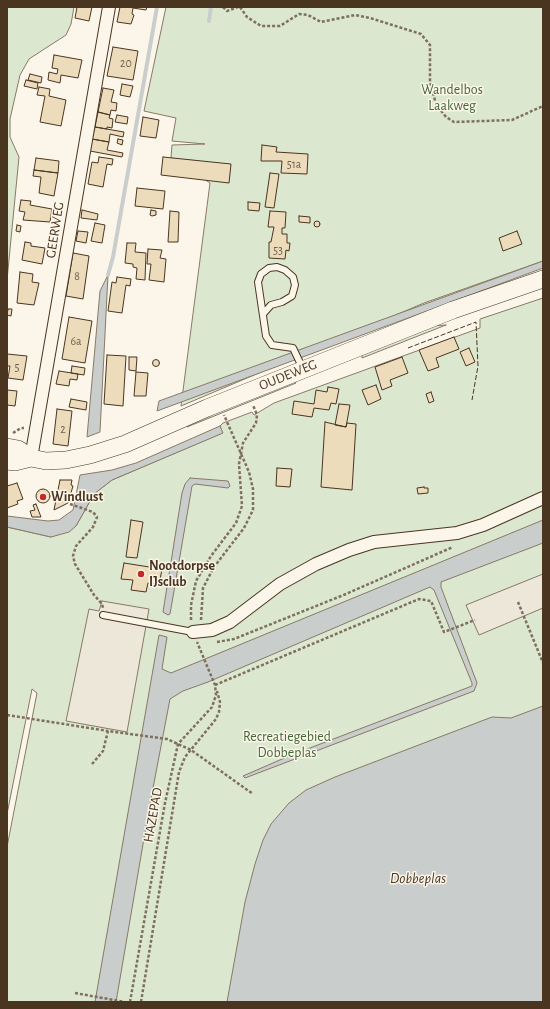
<!DOCTYPE html>
<html>
<head>
<meta charset="utf-8">
<style>
	body { margin:0 }
	#map { position:relative; width:550px; height:1009px; overflow:hidden; background:#fbf6e9; font-family:"Alegreya Sans",sans-serif }
	canvas { display:block }
	.frame { position:absolute; inset:0; border:8px solid #4a3520; pointer-events:none }
</style>
</head>
<body>
<div id="map">
<canvas width="550" height="1009"></canvas>
<div class="frame"></div>
</div>
<script>
const ctx = document.querySelector('canvas').getContext('2d');
ctx.lineJoin = 'round';
function paint(path, color) {
  ctx.fillStyle = color;
  ctx.fill(path, 'evenodd');
}
function toPath(rows) {
  const path = new Path2D();
  for (const r of rows) {
    if (r.length === 3) {
      path.moveTo(r[0] + r[2], r[1]);
      path.arc(r[0], r[1], r[2], 0, 2 * Math.PI);
      continue;
    }
    path.moveTo(r[0], r[1]);
    for (let i = 2; i < r.length; i += 2) path.lineTo(r[i], r[i + 1]);
  }
  return path;
}
function trace(path, color, width, dash) {
  ctx.strokeStyle = color;
  ctx.lineWidth = width;
  ctx.lineCap = dash ? 'butt' : 'round';
  ctx.setLineDash(dash || []);
  ctx.stroke(path);
}
function label(font, color, halo, rows, align = 'center') {
  ctx.font = font + ' "Alegreya Sans",sans-serif';
  ctx.lineWidth = 3;
  ctx.setLineDash([]);
  ctx.textBaseline = 'middle';
  ctx.strokeStyle = halo;
  ctx.fillStyle = color;
  for (const [text, x, y, turn = 0] of rows) {
    ctx.save();
    ctx.translate(x, y);
    ctx.rotate((+turn || 0) * Math.PI / 180);
    ctx.textAlign = isNaN(turn) ? turn : align;
    if (halo) ctx.strokeText(text, 0, 0);
    ctx.fillText(text, 0, 0);
    ctx.restore();
  }
}
const green = toPath([
	[7,7,74,7,71,24,66,35,29,59,20,75,10,119,10,137,19,157,7,280,7,7],
	[166,7,543,7,543,261,424,303,181,406,210,183,171,157,172,145,205,144,172,141,176,118,144,111,166,7],
	[543,298,543,1002,7,1002,7,847,37,693,32,689,7,814,7,527,51,537,76,526,94,494,112,480,222,433,220,426,223,423,252,412,254,415,274,403,480,328,480,319,543,298],
	[446,325,362,358,362,354,431,326,446,325],
	[294,379,296,383,187,427,184,423,294,379]
]);
const parking = toPath([
	[543,574,543,608,479,635,466,605,543,574],
	[102,601,149,609,127,732,66,721,89,609,99,611,102,601]
]);
const water = toPath([
	[543,261,543,268,157,411,159,401,543,261],
	[108,275,100,432,87,437,100,291,108,275],
	[220,426,223,433,112,480,94,494,76,526,69,532,51,537,7,527,7,516,48,521,59,520,73,510,80,475,112,470,136,463,220,426],
	[190,478,228,481,230,486,228,488,195,484,192,486,170,614,168,615,163,612,182,493,185,484,190,478],
	[543,520,543,543,441,582,441,587,477,683,474,691,245,778,243,776,289,756,472,686,472,683,434,590,430,587,208,682,183,691,170,699,149,809,116,1002,95,1002,159,635,167,637,162,669,171,673,543,520],
	[543,706,543,1002,227,1002,245,902,255,864,263,840,271,824,289,803,306,790,335,777,492,717,511,718,543,706]
]);
const stream = toPath([
	[209,21,211,7],
	[108,275,113,257,157,7]
]);
const building = toPath([
	[77,7,92,7,89,21,75,18,77,7],
	[120,7,147,7,146,10,133,8,132,14,134,15,131,24,117,22,120,7],
	[113,47,138,51,133,80,107,76,113,47],
	[54,55,82,60,78,78,61,75,60,83,48,80,49,72,57,74,58,69,52,68,54,55],
	[30,74,42,77,41,83,28,80,30,74],
	[26,80,38,83,37,89,24,86,26,80],
	[122,84,133,86,130,97,120,95,122,84],
	[39,87,50,89,49,96,66,100,61,126,40,122,45,96,37,95,39,87],
	[103,88,114,90,111,102,117,103,116,111,111,110,110,115,98,112,103,88],
	[98,112,110,115,109,118,113,119,112,128,107,127,107,129,95,127,98,112],
	[117,115,128,117,127,124,115,122,117,115],
	[143,117,159,120,156,138,140,136,143,117],
	[95,127,124,132,123,137,110,134,109,142,92,139,95,127],
	[92,139,109,142,107,150,123,153,122,157,90,151,92,139],
	[118,139,123,140,122,145,117,143,118,139],
	[262,145,277,147,276,152,308,154,307,174,281,173,282,161,261,161,262,145],
	[99,157,113,159,112,165,107,164,103,187,88,184,92,162,98,163,99,157],
	[163,157,231,164,229,183,161,175,163,157],
	[36,158,59,161,58,173,34,170,36,158],
	[34,170,58,173,54,196,39,193,41,177,33,176,34,170],
	[270,173,279,174,274,208,265,207,270,173],
	[137,188,165,191,163,209,135,206,137,188],
	[21,200,31,201,30,205,52,209,50,222,23,220,25,212,19,211,21,200],
	[248,202,260,203,259,211,248,210,248,202],
	[82,210,98,214,97,220,81,218,82,210],
	[151,210,156,211,156,215,152,216,150,215,151,210],
	[170,211,179,212,178,242,168,242,170,211],
	[270,211,286,212,285,228,282,228,282,234,287,234,287,243,290,243,289,251,286,250,285,259,269,258,269,242,271,242,274,227,268,227,270,211],
	[299,216,310,217,310,223,299,222,299,216],
	[317,224,3],
	[95,223,105,225,102,243,91,241,95,223],
	[17,225,21,226,20,232,16,231,17,225],
	[78,231,88,232,86,243,76,241,78,231],
	[517,231,522,244,503,251,499,238,517,231],
	[25,242,31,243,31,246,45,248,42,264,22,260,25,242],
	[127,243,136,243,135,252,146,253,145,280,136,279,137,268,133,267,133,264,125,263,127,243],
	[148,249,162,250,160,258,166,259,164,282,149,280,151,264,147,264,148,249],
	[73,253,89,256,83,299,66,296,73,253],
	[20,272,33,274,32,282,39,283,34,305,17,303,20,272],
	[117,277,131,279,130,286,126,285,122,313,108,311,112,282,116,283,117,277],
	[8,309,12,309,11,316,7,315,8,309],
	[69,317,92,321,85,363,62,359,69,317],
	[454,337,459,349,436,358,439,367,428,371,419,350,454,337],
	[469,348,475,362,466,366,460,352,469,348],
	[7,354,27,356,23,380,8,378,10,366,7,366,7,354],
	[107,355,126,356,123,406,104,404,107,355],
	[129,357,137,357,136,371,129,370,129,357],
	[402,357,408,373,390,380,392,386,382,390,375,367,402,357],
	[156,363,3.5],
	[72,366,85,368,84,375,71,373,72,366],
	[59,371,78,374,77,380,70,379,69,386,56,384,59,371],
	[136,372,148,373,146,396,134,396,136,372],
	[376,385,381,399,368,405,362,390,376,385],
	[328,387,339,389,336,404,331,403,329,410,314,408,312,417,292,414,294,401,314,404,316,390,327,392,328,387],
	[7,390,17,391,15,406,7,405,7,390],
	[431,392,434,401,429,403,426,394,431,392],
	[71,399,87,402,86,410,69,407,71,399],
	[339,404,350,405,346,427,335,425,339,404],
	[57,409,72,411,68,446,53,444,57,409],
	[325,422,346,427,347,423,356,424,352,490,321,487,325,422],
	[277,468,292,469,290,487,276,486,277,468],
	[60,480,72,480,71,485,73,486,68,503,54,510,60,480],
	[17,483,23,499,17,501,18,504,7,508,7,486,17,483],
	[424,487,424,488,428,488,428,493,418,494,417,488,424,487],
	[43,496,7],
	[36,504,41,517,32,517,30,511,35,510,33,505,36,504],
	[131,520,143,522,137,558,126,557,131,520],
	[124,563,162,569,159,585,148,583,146,592,131,590,133,580,121,579,124,563]
]);
const path = toPath([
	[223,7,227,11,238,7],
	[240,7,247,17,261,26,280,26,299,14,308,15,321,22,355,15,370,18,421,34,430,45,430,82,436,104,446,117,454,122,512,120,543,106],
	[13,433,21,428,24,428],
	[70,504,93,512,97,517,93,527,76,546,73,556,75,564,94,595,102,604,103,608],
	[518,602,543,663],
	[191,620,191,605,196,581,211,556,236,523,242,506,239,464,243,443,256,423,257,415,253,405],
	[201,620,203,588,214,567,244,528,253,510,253,489,249,472,224,415],
	[217,642,234,639,346,594,453,547],
	[215,685,419,599,431,601,444,632,475,620],
	[7,715,108,731],
	[92,764,103,751,108,731,167,739,191,750,253,794],
	[75,993,125,1002],
	[130,1002,165,803,178,744,212,707,216,695,215,685,197,642],
	[141,1002,179,772,185,757,216,719,219,712,220,702,217,691]
]);
const lane = toPath([
	[263,314,271,305,282,302,292,296,295,285,293,277,285,270,277,267,269,268,261,274,258,282,266,336,272,345,293,348,303,369],
	[103,615,193,632]
]);
const street = toPath([
	[31,458,109,7],
	[193,632,212,630,230,622,280,584,316,564,349,550,374,542,457,533,483,525,543,498]
]);
const secondary = toPath([
	[7,447,18,449,31,458,46,461,66,460,90,455,125,444,207,408,453,310,543,279],
	[7,461,15,462,31,458]
]);
const fence = toPath([
	[408,348,476,322,478,366,472,400]
]);
const markers = [
	[43,497,4,"#c62828"],
	[141,574,4,"#c62828"]
];
const numberNames = [
	["20",126,63],
	["51a",294,164],
	["53",278,250],
	["8",77,276],
	["6a",76,341],
	["5",17,367],
	["2",63,429]
];
const parkNames = [
	["Wandelbos",452,90],
	["Laakweg",452,106],
	["Recreatiegebied",287,737],
	["Dobbeplas",287,753]
];
const streetNames = [
	["GEERWEG",55,230,-81],
	["OUDEWEG",288,375,-22],
	["HAZEPAD",153,815,-80]
];
const poiNames = [
	["Windlust",51,497],
	["Nootdorpse",149,566],
	["IJsclub",149,582]
];
const waterNames = [
	["Dobbeplas",418,878]
];
paint(green, '#dce7d0');
trace(green, '#887966', 1);
paint(parking, '#ede7d9');
trace(parking, '#887966', 1);
paint(water, '#c9cecd');
trace(water, '#887966', 1);
trace(stream, '#c9cecd', 4);
paint(building, '#ecdcbc');
trace(building, '#4a3520', 1);
trace(lane, '#4a3520', 8);
trace(street, '#4a3520', 14);
trace(secondary, '#4a3520', 18);
trace(path, '#7f6f5c', 2.5, [3, 2]);
trace(lane, '#fbf6e9', 6);
trace(street, '#fbf6e9', 12);
trace(secondary, '#fbf6e9', 17);
trace(fence, '#4a3520', 1, [5, 2]);
for (const [x, y, r, color] of markers) {
  const dot = new Path2D();
  dot.arc(x, y, r, 0, 2 * Math.PI);
  ctx.fillStyle = color;
  ctx.fill(dot);
  trace(dot, '#fbf6e9', 1.5);
}
label('12px', '#725f47', null, numberNames);
label('14px', '#436837', '#fbf6e9', parkNames);
label('14px', '#4a3520', '#fbf6e9', streetNames);
label('bold 14px', '#4a3520', '#fbf6e9', poiNames, 'left');
label('italic 15px', '#4a3520', '#fbf6e9', waterNames);
</script>
</body>
</html>
